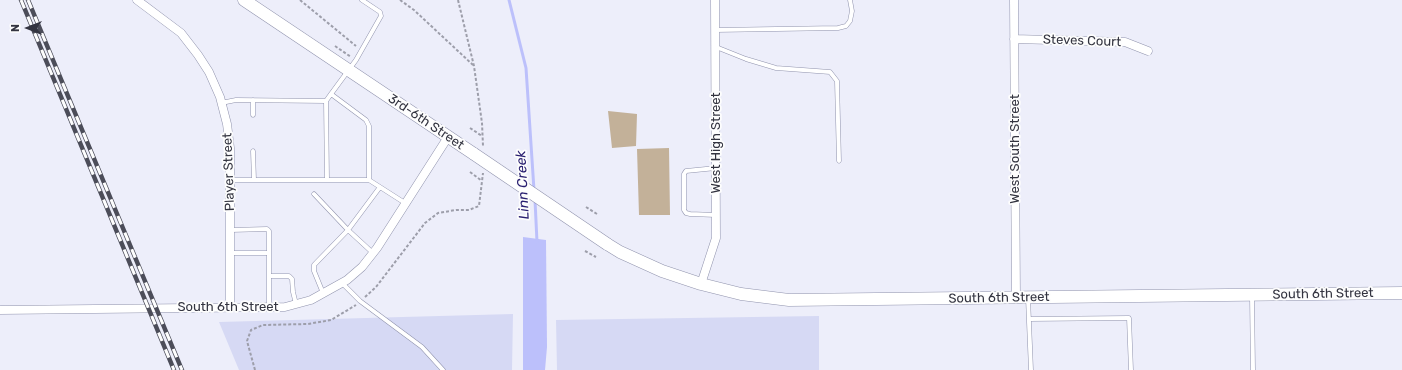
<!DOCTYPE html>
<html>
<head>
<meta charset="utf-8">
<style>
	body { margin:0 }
	#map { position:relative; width:1402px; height:370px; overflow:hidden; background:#edeefa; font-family:Rubik,sans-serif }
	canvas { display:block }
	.north { position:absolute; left:8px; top:8px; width:40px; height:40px; -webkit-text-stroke:3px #fdfdfd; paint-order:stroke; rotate:270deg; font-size:11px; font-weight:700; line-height:16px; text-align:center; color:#333440 }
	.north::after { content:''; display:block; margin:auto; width:14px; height:18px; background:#333440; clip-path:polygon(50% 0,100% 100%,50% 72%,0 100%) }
</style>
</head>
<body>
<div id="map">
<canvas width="1402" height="370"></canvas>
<div class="north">N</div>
</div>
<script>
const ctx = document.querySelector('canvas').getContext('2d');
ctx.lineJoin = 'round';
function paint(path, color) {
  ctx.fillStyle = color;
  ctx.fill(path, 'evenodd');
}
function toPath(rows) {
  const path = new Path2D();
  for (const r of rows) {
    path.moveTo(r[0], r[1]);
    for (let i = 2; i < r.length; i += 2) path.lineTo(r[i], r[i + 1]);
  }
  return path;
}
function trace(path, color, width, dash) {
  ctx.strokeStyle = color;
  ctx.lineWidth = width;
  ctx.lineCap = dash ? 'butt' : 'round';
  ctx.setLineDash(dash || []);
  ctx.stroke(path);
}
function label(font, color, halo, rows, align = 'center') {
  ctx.font = font + ' Rubik,sans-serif';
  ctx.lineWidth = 3.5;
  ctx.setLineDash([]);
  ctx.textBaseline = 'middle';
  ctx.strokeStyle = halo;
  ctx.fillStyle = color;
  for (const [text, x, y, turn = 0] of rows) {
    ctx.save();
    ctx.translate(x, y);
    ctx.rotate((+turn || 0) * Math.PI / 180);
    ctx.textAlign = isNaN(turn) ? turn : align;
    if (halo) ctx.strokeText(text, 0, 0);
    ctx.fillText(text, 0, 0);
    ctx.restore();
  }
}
const green = toPath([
	[513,314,512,370,239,370,219,322],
	[819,316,819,370,557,370,556,320]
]);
const water = toPath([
	[523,237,546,240,547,347,545,370,523,370]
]);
const stream = toPath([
	[509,0,526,68,534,190],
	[535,200,537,242]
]);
const building = toPath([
	[608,111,637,114,636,146,612,148],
	[669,148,670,215,639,215,637,149]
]);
const path = toPath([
	[300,0,356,46],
	[400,0,414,10,473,65],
	[458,0,474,66,482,123,483,146],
	[335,46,351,57],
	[470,128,482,136],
	[470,172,482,181],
	[586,207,597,214],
	[585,251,596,257],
	[365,297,376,287,425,223,438,213,456,210,469,210,479,206,483,173],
	[255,370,247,341,251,330,263,325,308,324,331,320,356,305]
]);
const lane = toPath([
	[362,0,380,12,381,16,356,60,331,94,366,120,369,126,369,180],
	[715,30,838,28,846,26,850,21,852,11,850,0],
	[716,47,746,59,776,68,830,72,837,81,839,161],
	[253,100,253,115],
	[326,101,327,180],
	[221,103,236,100,326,101,331,94],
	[253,151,254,180],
	[716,168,686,171,684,174,684,210,686,213,690,214,716,215],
	[230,180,369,180,380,187],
	[314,194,348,230,314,265,314,271,323,293],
	[231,230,267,229,269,231,269,276,289,276,292,279,293,292,296,304],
	[230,253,269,253],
	[373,253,348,230,380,187,405,203],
	[269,276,269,307],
	[342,283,360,301,422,347,443,370],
	[1252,296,1253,370],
	[1028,298,1031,370],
	[1029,319,1129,318,1131,370]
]);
const street = toPath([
	[137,0,181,33,198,55,209,72,220,97,227,124,230,148,230,307],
	[1014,0,1016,298],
	[1014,39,1125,42,1148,51],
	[701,284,716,238,715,0],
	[0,310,285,307,311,300,347,280,362,267,377,248,448,137]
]);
const secondary = toPath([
	[244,0,474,154],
	[607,244,620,252,662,271,701,284,741,294,789,300,1402,293]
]);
const rail = toPath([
	[21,0,174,370],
	[28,0,182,370]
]);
const secondaryBridge = toPath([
	[474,154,607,244]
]);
const streetNames = [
	["Steves Court",1082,41,2],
	["3rd-6th Street",426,122,34],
	["West High Street",716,143,-90],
	["West South Street",1015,149,-90],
	["Player Street",229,172,-92],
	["South 6th Street",1323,294,-1],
	["South 6th Street",999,298,-1],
	["South 6th Street",228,307]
];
const waterNames = [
	["Linn Creek",523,185,-93]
];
paint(green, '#d6d9f4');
paint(water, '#bcc0fb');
trace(stream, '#bcc0fb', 3);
paint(building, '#c3b199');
trace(lane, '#9093ad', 5);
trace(street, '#9093ad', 9);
trace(secondary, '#9093ad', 13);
trace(path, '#9d9eaa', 2, [3, 2]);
trace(lane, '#fff', 4);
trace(street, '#fff', 8);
trace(secondary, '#fff', 12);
trace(rail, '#4c4d59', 4.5);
trace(rail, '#fdfdfd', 3, [9]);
trace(secondaryBridge, '#9093ad', 13, []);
trace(secondaryBridge, '#fff', 12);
label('13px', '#333440', '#fdfdfd', streetNames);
label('italic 14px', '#2a2071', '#fdfdfd', waterNames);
</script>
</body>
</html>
